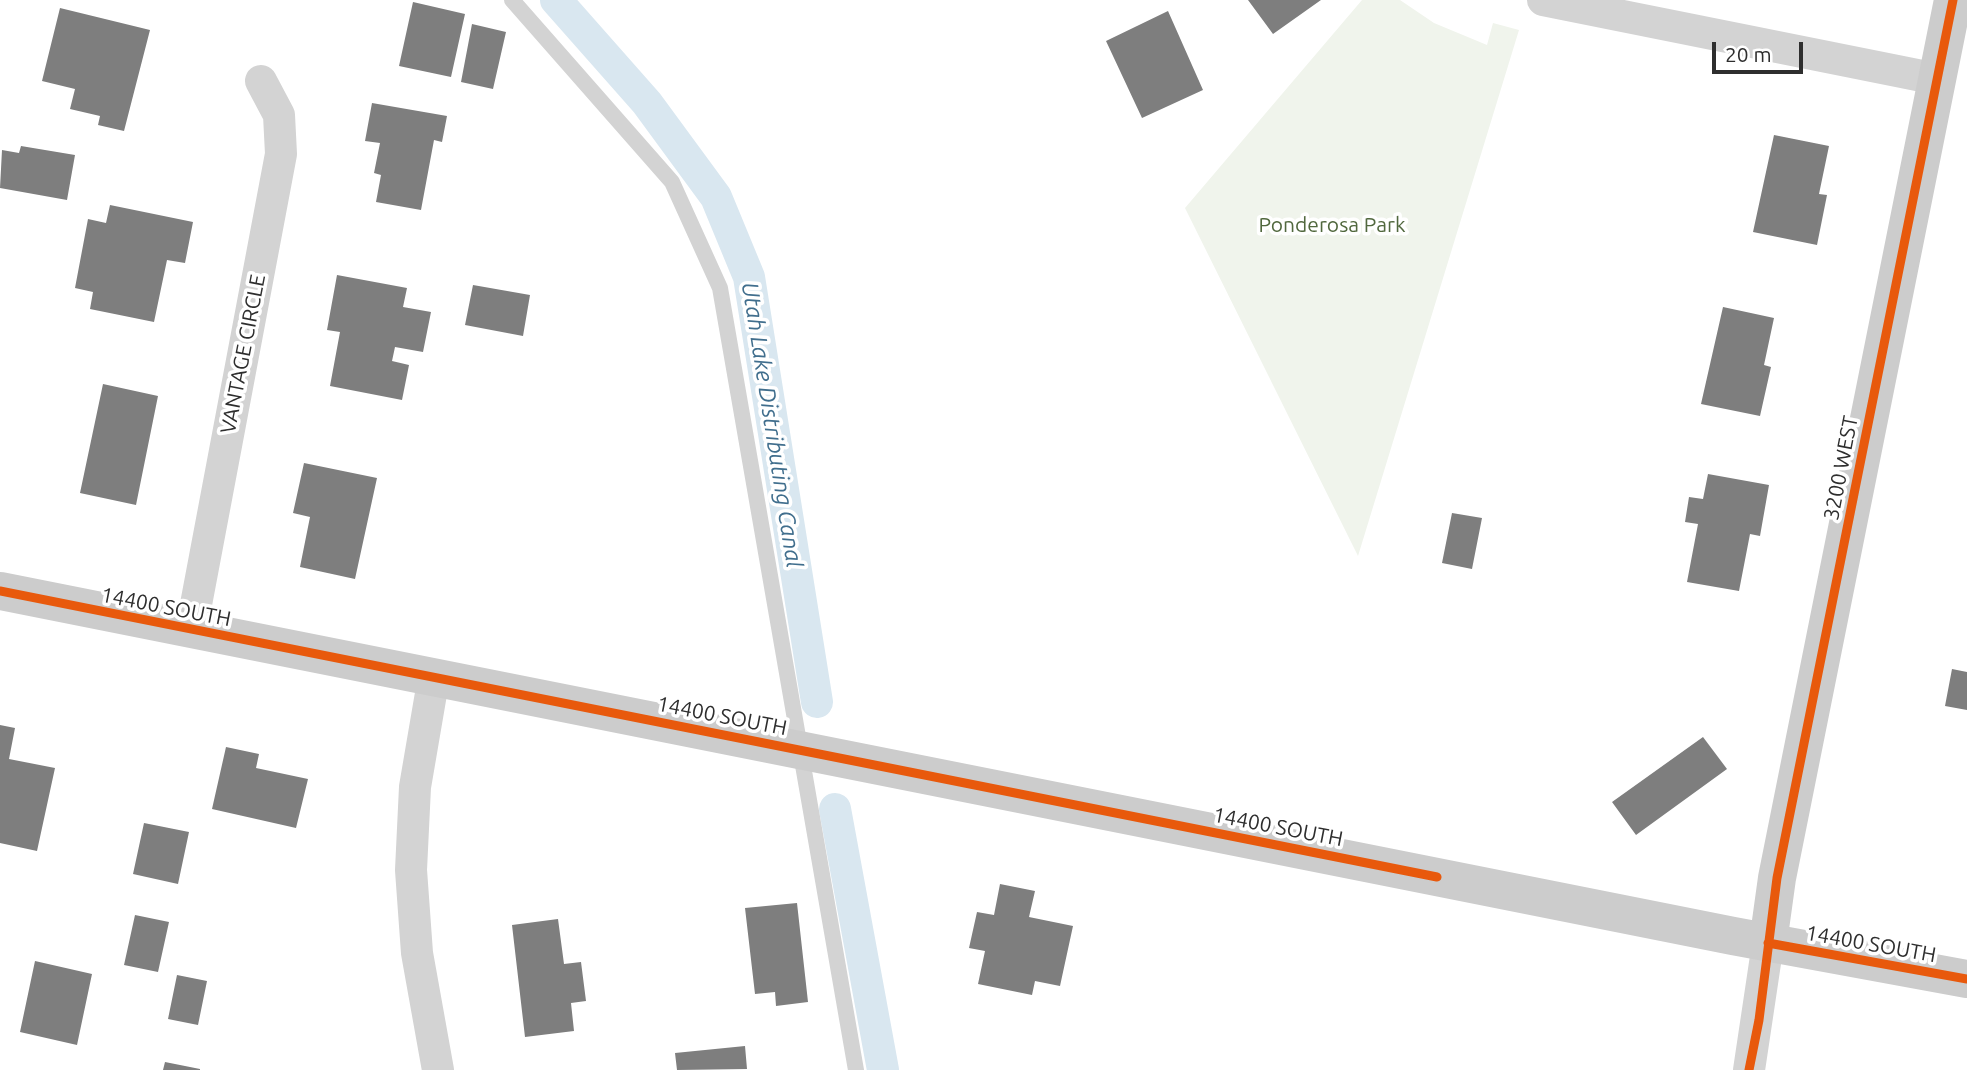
<!DOCTYPE html>
<html>
<head>
<meta charset="utf-8">
<style>
	body { margin:0 }
	#map { position:relative; width:1967px; height:1070px; overflow:hidden; background:#fff; font-family:Ubuntu,sans-serif }
	canvas { display:block }
	.scale { position:absolute; left:1712px; top:42px; width:91px; height:32px; box-sizing:border-box; border:4px solid #2e2e2e; border-top:0; padding-left:9px; font-size:21px; line-height:24px; white-space:nowrap; color:#2e2e2e; -webkit-text-stroke:5px #fff; paint-order:stroke }
</style>
</head>
<body>
<div id="map">
<canvas width="1967" height="1070"></canvas>
<div class="scale">20 m</div>
</div>
<script>
const ctx = document.querySelector('canvas').getContext('2d');
ctx.lineJoin = 'round';
function paint(path, color) {
  ctx.fillStyle = color;
  ctx.fill(path, 'evenodd');
}
function toPath(rows) {
  const path = new Path2D();
  for (const r of rows) {
    path.moveTo(r[0], r[1]);
    for (let i = 2; i < r.length; i += 2) path.lineTo(r[i], r[i + 1]);
  }
  return path;
}
function trace(path, color, width, dash) {
  ctx.strokeStyle = color;
  ctx.lineWidth = width;
  ctx.lineCap = dash ? 'butt' : 'round';
  ctx.setLineDash(dash || []);
  ctx.stroke(path);
}
function label(font, color, halo, rows, align = 'center') {
  ctx.font = font + ' Ubuntu,sans-serif';
  ctx.lineWidth = 7;
  ctx.setLineDash([]);
  ctx.textBaseline = 'middle';
  ctx.strokeStyle = halo;
  ctx.fillStyle = color;
  for (const [text, x, y, turn = 0] of rows) {
    ctx.save();
    ctx.translate(x, y);
    ctx.rotate((+turn || 0) * Math.PI / 180);
    ctx.textAlign = isNaN(turn) ? turn : align;
    if (halo) ctx.strokeText(text, 0, 0);
    ctx.fillText(text, 0, 0);
    ctx.restore();
  }
}
const green = toPath([
	[1362,0,1400,0,1434,23,1487,45,1493,23,1519,30,1358,556,1185,208]
]);
const canal = toPath([
	[556,0,647,103,716,197,749,277,817,702],
	[835,809,883,1070]
]);
const building = toPath([
	[1248,0,1321,0,1273,34],
	[413,2,465,14,451,77,399,66],
	[60,8,150,30,124,131,98,125,100,116,70,109,75,89,42,81],
	[1168,11,1203,90,1142,118,1106,41],
	[472,24,506,32,493,89,461,82],
	[372,103,447,116,442,142,434,140,421,210,376,202,381,175,374,173,380,143,365,141],
	[1774,135,1829,146,1819,194,1827,195,1817,245,1753,232],
	[21,146,75,155,67,200,0,188,2,150,19,153],
	[110,205,193,222,185,263,167,260,154,322,90,309,93,292,75,288,88,219,106,223],
	[337,275,407,288,403,307,431,312,423,352,395,347,392,361,409,365,402,400,330,386,340,332,327,330],
	[473,285,530,295,523,336,465,325],
	[1723,307,1774,318,1764,365,1771,367,1760,416,1701,404],
	[103,384,158,396,136,505,80,493],
	[304,463,377,478,355,579,300,567,310,517,293,513],
	[1708,474,1769,485,1760,536,1750,534,1739,591,1687,582,1698,524,1685,522,1689,497,1703,499],
	[1452,513,1482,518,1472,569,1442,563],
	[1952,669,1967,672,1967,710,1945,706],
	[0,725,15,728,9,759,55,768,37,851,0,843],
	[1703,737,1727,769,1636,835,1612,802],
	[226,747,259,754,256,768,308,779,296,828,212,809],
	[144,823,189,832,178,884,133,874],
	[1000,884,1035,891,1029,917,1073,926,1060,986,1035,981,1032,995,978,984,985,951,969,948,977,912,994,915],
	[797,903,808,1002,776,1006,775,992,755,994,745,908],
	[135,915,169,922,158,972,124,965],
	[558,919,564,964,581,962,586,1001,571,1003,574,1031,525,1037,512,925],
	[35,961,92,974,77,1045,20,1032],
	[177,975,207,981,198,1025,168,1019],
	[745,1046,747,1069,677,1070,675,1053],
	[165,1062,200,1069,200,1070,163,1070]
]);
const lane = toPath([
	[512,0,672,182,720,288,856,1070]
]);
const street = toPath([
	[1543,0,1937,79],
	[191,631,281,154,279,115,261,81],
	[434,676,415,787,411,870,417,953,438,1070],
	[1749,1070,1768,943]
]);
const secondary = toPath([
	[0,591,1733,936,1967,979],
	[1768,943,1777,878,1953,0]
]);
const cycleway = toPath([
	[0,591,1437,877],
	[1768,943,1967,979],
	[1749,1070,1759,1020,1777,878,1953,0]
]);
const parkNames = [
	["Ponderosa Park",1332,225]
];
const streetNames = [
	["VANTAGE CIRCLE",243,354,-79],
	["3200 WEST",1841,468,-79],
	["14400 SOUTH",166,607,11],
	["14400 SOUTH",722,716,11],
	["14400 SOUTH",1278,827,11],
	["14400 SOUTH",1871,944,10]
];
const waterNames = [
	["Utah Lake Distributing Canal",772,425,81]
];
paint(green, '#f0f4ec');
trace(canal, '#d9e7f0', 32);
paint(building, '#7e7e7e');
trace(lane, '#d3d3d3', 16);
trace(street, '#d3d3d3', 32);
trace(secondary, '#ccc', 38);
trace(cycleway, '#e8590c', 9);
label('21px', '#51683e', '#fff', parkNames);
label('21px', '#2e2e2e', '#fff', streetNames);
label('italic 23px', '#406e8d', '#fff', waterNames);
</script>
</body>
</html>
